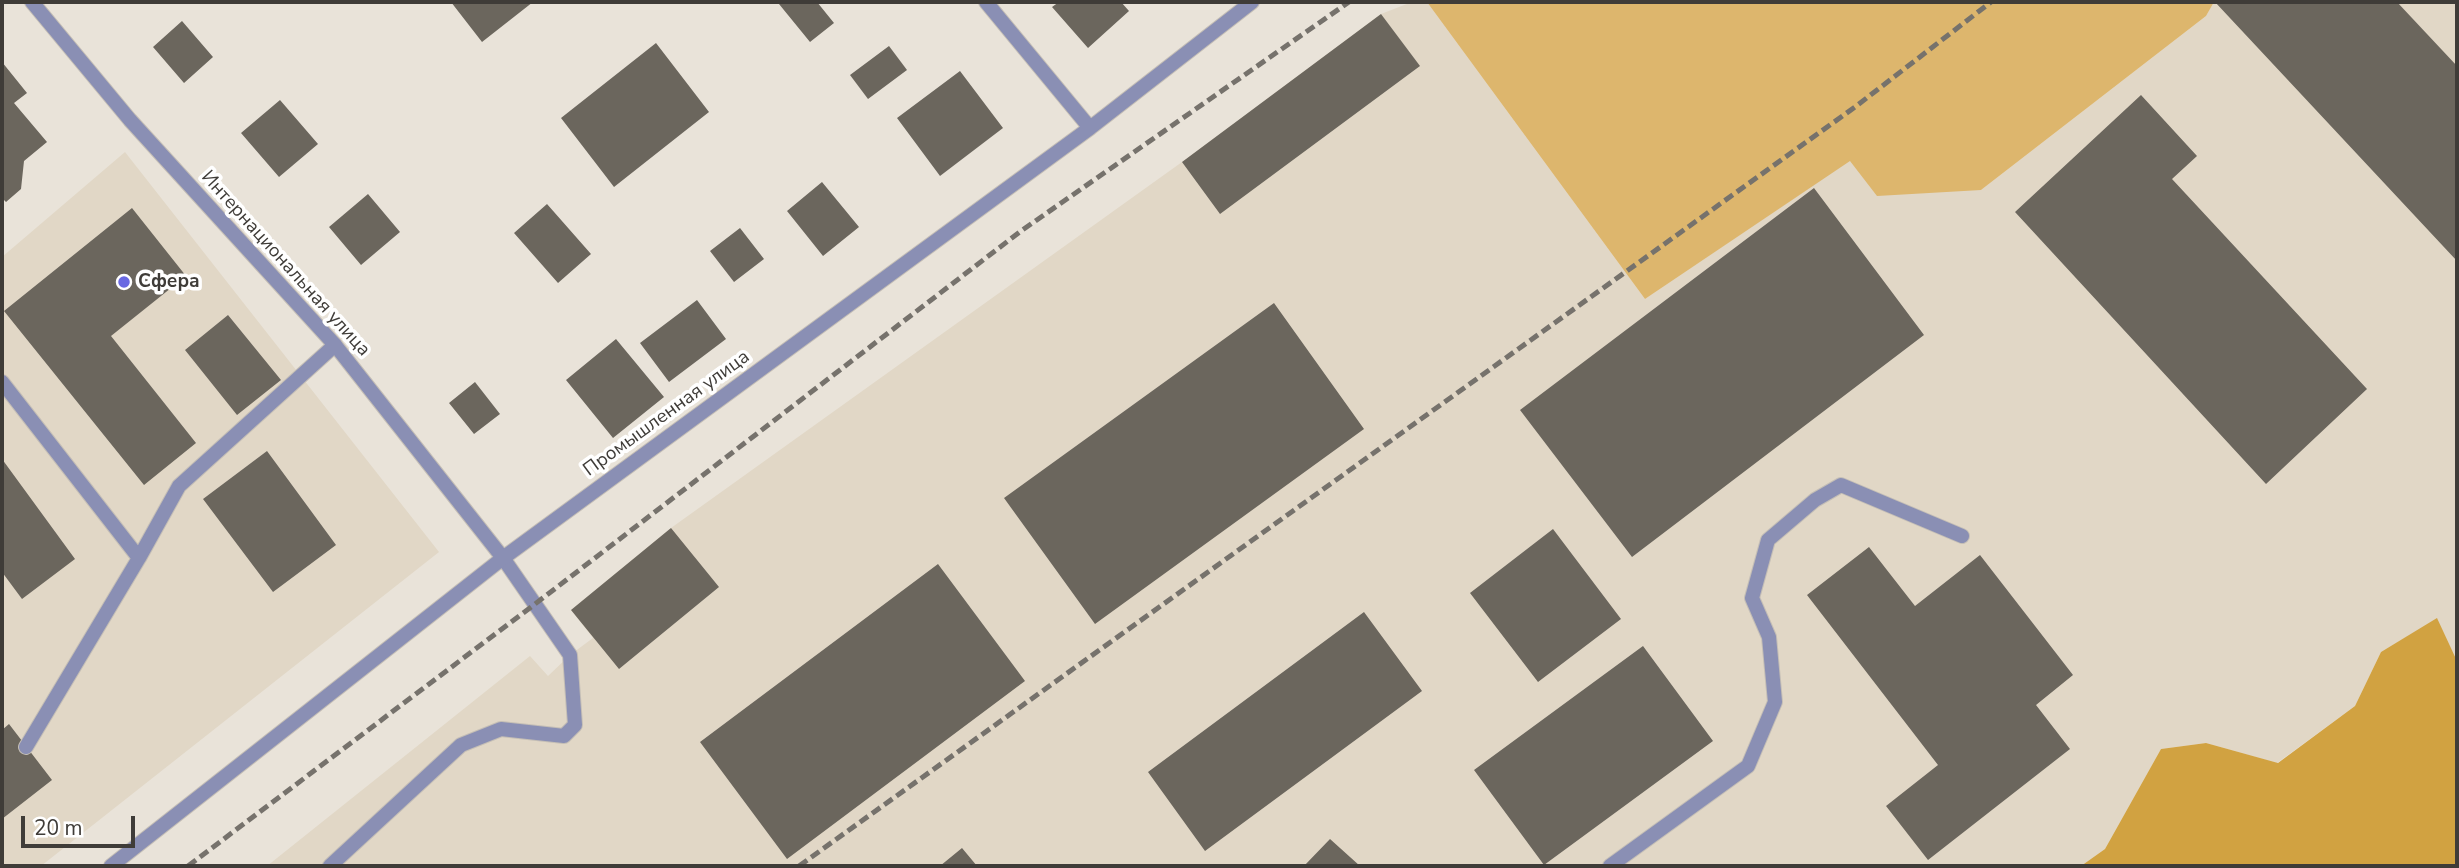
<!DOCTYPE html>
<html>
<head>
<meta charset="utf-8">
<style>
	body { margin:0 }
	#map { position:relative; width:2459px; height:868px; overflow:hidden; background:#e9e3d9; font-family:"Nunito Sans",sans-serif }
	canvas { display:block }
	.frame { position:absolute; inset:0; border:4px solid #3f3c38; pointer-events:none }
	.scale { position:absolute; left:21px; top:816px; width:114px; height:32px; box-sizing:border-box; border:4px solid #3f3c38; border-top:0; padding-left:9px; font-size:21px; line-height:24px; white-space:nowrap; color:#3f3c38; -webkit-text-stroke:5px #fff; paint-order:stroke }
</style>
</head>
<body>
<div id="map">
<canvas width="2459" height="868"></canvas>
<div class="frame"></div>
<div class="scale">20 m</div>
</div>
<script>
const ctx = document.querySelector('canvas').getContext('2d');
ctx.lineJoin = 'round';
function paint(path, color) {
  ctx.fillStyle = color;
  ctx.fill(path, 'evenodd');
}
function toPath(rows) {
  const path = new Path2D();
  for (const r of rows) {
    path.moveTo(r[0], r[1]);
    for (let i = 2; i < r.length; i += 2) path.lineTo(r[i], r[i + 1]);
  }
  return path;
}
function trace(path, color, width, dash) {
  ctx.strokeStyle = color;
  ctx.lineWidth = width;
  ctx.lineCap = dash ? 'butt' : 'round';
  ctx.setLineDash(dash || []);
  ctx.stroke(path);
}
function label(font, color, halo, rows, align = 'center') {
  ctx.font = font + ' "Nunito Sans",sans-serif';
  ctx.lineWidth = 7;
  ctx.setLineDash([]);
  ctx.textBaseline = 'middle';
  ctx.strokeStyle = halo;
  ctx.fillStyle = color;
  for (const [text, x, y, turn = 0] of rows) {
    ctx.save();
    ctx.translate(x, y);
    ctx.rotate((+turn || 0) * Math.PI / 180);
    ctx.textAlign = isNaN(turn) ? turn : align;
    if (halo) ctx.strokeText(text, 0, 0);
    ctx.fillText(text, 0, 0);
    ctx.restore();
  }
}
const built = toPath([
	[1412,2,1427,2,1645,299,1850,160,1981,190,2206,16,2214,2,2457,2,2457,661,2437,619,2381,652,2355,706,2277,763,2206,743,2161,749,2105,849,2081,866,267,866,530,656,548,676,570,655,593,638,571,610,671,528,1182,162,1381,14],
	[125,152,439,552,41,866,2,866,2,257]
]);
const green = toPath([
	[1427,2,2214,2,2206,16,1981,190,1877,196,1850,161,1645,299]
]);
const forest = toPath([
	[2437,618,2457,661,2457,866,2081,866,2105,849,2161,749,2206,743,2278,763,2355,706,2381,652]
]);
const building = toPath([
	[451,2,533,2,482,42],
	[782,2,817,2,834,23,810,42,779,4],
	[1059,2,1121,2,1129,11,1088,48,1052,7],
	[2215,2,2397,2,2457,66,2457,261],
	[1381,14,1420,66,1220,214,1182,162],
	[182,21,213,57,184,83,153,47],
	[656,43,709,112,614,187,561,118],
	[889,46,907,70,868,99,850,75],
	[2,62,27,93,14,103,47,142,24,161,21,189,6,202,2,198],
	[960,71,1003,128,940,176,897,118],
	[2141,95,2197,156,2172,179,2367,389,2266,484,2015,212],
	[280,100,318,144,279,177,241,133],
	[822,182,859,227,823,256,787,211],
	[1814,188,1924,335,1632,557,1520,410],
	[368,194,400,232,361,265,329,227],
	[547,204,591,254,558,283,514,233],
	[132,208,186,276,111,336,196,443,144,485,4,311],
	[740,228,764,259,734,282,710,251],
	[697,300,726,339,669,382,640,343],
	[1274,303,1364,429,1095,624,1004,498],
	[228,315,281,380,237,415,185,350],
	[616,339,664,397,613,438,566,380],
	[475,382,500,414,474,434,449,403],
	[267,451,336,545,273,592,203,499],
	[2,459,75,559,22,599,2,572],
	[671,528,719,587,619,669,571,610],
	[1553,529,1621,619,1538,682,1470,593],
	[1869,547,1915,606,1980,555,2073,675,2036,705,2070,749,1928,860,1886,806,1938,765,1807,595],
	[938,564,1025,681,787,859,700,742],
	[1364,612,1422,691,1205,851,1148,772],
	[1643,646,1713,741,1544,865,1474,770],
	[9,724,52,780,2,819,2,730],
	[1330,839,1360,866,1304,866],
	[962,848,977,866,940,866]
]);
const lane = toPath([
	[2,382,139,558],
	[26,747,139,558,179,486,335,345],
	[330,866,461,745,501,729,564,736,575,725,570,655,503,558],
	[1610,866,1748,766,1775,702,1769,637,1752,598,1768,540,1815,500,1841,485,1962,536]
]);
const street = toPath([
	[32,2,130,120,335,345,503,558],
	[986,2,1090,128],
	[111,866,503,558,1090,128,1252,2]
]);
const rail = toPath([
	[188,866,535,604,1021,231,1349,2],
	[799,866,1855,107,1991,2]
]);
const markers = [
	[124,282,7,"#6968e2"]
];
const streetNames = [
	["Интернациональная улица",285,264,48],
	["Промышленная улица",667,414,-36]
];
const poiNames = [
	["Сфера",138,282]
];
paint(built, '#e1d7c6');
paint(green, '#ddb66d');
paint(forest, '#d1a241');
paint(building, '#6b665d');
trace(lane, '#c4beb6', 16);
trace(street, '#c4beb6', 16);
trace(lane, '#8a8fb4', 14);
trace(street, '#8a8fb4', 14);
trace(rail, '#76726c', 5, [10, 5]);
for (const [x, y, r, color] of markers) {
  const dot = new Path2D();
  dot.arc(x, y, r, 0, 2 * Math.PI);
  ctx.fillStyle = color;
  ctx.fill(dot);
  trace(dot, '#fff', 2.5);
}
label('19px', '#3f3c38', '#fff', streetNames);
label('bold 19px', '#3f3c38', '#fff', poiNames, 'left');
</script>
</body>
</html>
